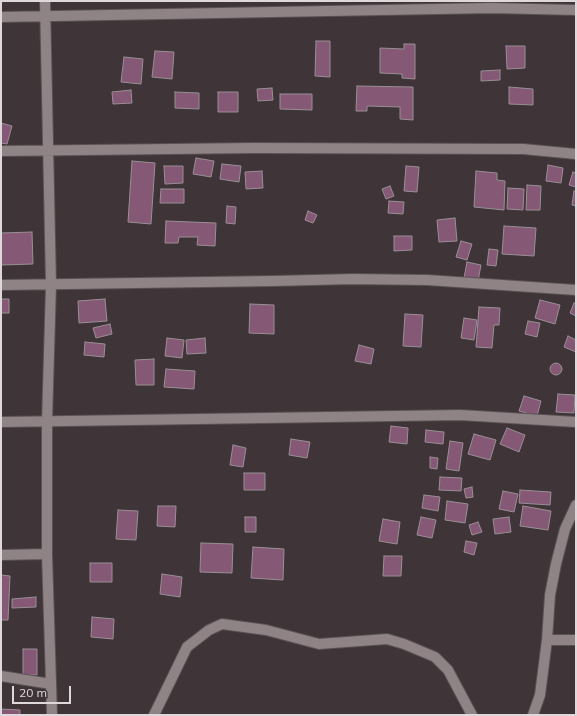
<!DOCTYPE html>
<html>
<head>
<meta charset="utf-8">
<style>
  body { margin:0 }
  #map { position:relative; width:577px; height:716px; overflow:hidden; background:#3f3437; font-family:Mulish,sans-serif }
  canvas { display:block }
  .frame { position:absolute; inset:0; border:2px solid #dfd8da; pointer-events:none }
  .scale { position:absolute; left:12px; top:686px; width:59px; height:18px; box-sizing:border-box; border:2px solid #dfd8da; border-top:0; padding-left:5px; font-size:12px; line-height:14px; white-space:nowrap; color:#dfd8da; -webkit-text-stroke:3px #3f3437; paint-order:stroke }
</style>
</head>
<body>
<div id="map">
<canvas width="577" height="716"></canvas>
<div class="frame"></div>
<div class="scale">20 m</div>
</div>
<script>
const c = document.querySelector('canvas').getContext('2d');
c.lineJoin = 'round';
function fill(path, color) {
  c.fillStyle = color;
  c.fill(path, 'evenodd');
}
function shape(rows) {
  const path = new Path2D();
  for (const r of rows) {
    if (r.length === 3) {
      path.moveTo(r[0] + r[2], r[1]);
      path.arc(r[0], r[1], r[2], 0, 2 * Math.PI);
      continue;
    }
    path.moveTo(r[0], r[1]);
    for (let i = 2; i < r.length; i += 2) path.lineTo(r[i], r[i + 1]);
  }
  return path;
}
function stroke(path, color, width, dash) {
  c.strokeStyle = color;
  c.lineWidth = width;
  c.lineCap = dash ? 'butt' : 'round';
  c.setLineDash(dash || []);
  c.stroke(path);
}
const building = shape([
  [316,41,330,41,330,77,315,76,316,41],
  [404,44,415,44,415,79,402,78,402,74,380,73,380,48,404,49,404,44],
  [506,46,525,46,525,68,507,69,506,46],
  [155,51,174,52,172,79,152,77,155,51],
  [124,57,143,59,141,84,121,82,124,57],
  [500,70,500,80,481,81,481,71,500,70],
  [357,86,413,87,413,120,400,119,400,107,367,106,367,111,356,111,357,86],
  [509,87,533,89,533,105,509,104,509,87],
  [272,88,273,100,258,101,257,89,272,88],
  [131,90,132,103,113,104,112,92,131,90],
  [175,92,199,93,199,109,175,108,175,92],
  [218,92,238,92,238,112,218,112,218,92],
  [280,94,312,94,312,110,280,109,280,94],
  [1,123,12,126,7,144,1,143,1,123],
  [196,158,214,161,211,177,193,174,196,158],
  [132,161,155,163,151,224,128,222,132,161],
  [222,164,241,166,239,182,220,179,222,164],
  [548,165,563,168,561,183,546,181,548,165],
  [164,166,183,166,183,183,165,184,164,166],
  [406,166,419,167,417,192,404,191,406,166],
  [262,171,263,188,246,189,245,172,262,171],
  [476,171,497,173,497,180,505,181,504,210,474,207,476,171],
  [573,172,576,173,576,187,569,185,573,172],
  [527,185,541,186,540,210,526,210,527,185],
  [390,186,394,196,386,199,382,189,390,186],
  [508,188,524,189,523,210,507,209,508,188],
  [161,189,184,189,184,203,160,203,161,189],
  [574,191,576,191,576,206,572,205,574,191],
  [389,201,404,202,403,214,388,213,389,201],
  [227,206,236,207,235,224,226,223,227,206],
  [308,211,317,215,313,223,305,220,308,211],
  [455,218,457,241,439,242,437,220,455,218],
  [166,221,216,223,215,246,197,245,198,237,179,237,178,243,165,243,166,221],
  [504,226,536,228,534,256,502,254,504,226],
  [32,232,33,264,1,265,1,233,32,232],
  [394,236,412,236,412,250,394,251,394,236],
  [461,241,472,244,467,260,456,257,461,241],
  [489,249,498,250,496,266,487,265,489,249],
  [467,262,481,265,478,281,464,278,467,262],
  [1,299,9,299,9,313,1,313,1,299],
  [105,299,107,321,79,323,78,301,105,299],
  [540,300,560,305,555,324,535,318,540,300],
  [574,303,576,304,576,316,570,313,574,303],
  [250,304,274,305,274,334,249,333,250,304],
  [479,307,500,308,499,325,494,325,492,348,476,347,479,307],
  [405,314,423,315,421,347,403,346,405,314],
  [464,318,477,320,474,340,461,338,464,318],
  [528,321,540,323,537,337,525,334,528,321],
  [110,324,112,334,96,338,93,328,110,324],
  [568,336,576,340,576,352,564,347,568,336],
  [167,338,184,340,182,358,165,356,167,338],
  [205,338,206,353,187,354,186,340,205,338],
  [85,342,105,344,104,357,84,355,85,342],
  [359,345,374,349,371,364,355,361,359,345],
  [154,359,154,385,136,385,135,360,154,359],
  [556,369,6],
  [166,369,195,371,194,389,164,387,166,369],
  [558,394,575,395,574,413,556,412,558,394],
  [524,396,541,401,537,416,519,411,524,396],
  [391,426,408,428,407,444,389,442,391,426],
  [507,428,525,435,519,452,500,444,507,428],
  [426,430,444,432,443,444,425,442,426,430],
  [474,434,496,440,490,460,468,454,474,434],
  [291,439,310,442,307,458,289,455,291,439],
  [450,441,463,443,459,471,446,469,450,441],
  [233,445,246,448,243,467,230,465,233,445],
  [430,457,438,458,437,469,430,468,430,457],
  [244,473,265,473,265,490,244,490,244,473],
  [440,477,462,478,461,491,439,490,440,477],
  [472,487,473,497,466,498,464,489,472,487],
  [520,490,551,492,550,505,519,503,520,490],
  [503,491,518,494,514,512,499,509,503,491],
  [424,495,440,497,438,511,422,508,424,495],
  [447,501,468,504,465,523,445,520,447,501],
  [158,506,176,506,175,527,157,526,158,506],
  [523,506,551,511,548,530,520,526,523,506],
  [118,510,138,511,136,540,116,539,118,510],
  [245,517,256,517,256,532,245,532,245,517],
  [421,517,436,520,432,538,417,535,421,517],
  [509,517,511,532,495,534,493,519,509,517],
  [383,519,400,522,397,544,379,541,383,519],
  [478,522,482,532,472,535,469,525,478,522],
  [466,541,477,543,474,555,464,552,466,541],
  [201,543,233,544,232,573,200,572,201,543],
  [253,547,284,549,283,580,251,578,253,547],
  [384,556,402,556,401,576,383,576,384,556],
  [90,563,112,563,112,582,90,582,90,563],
  [162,574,182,577,180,597,160,594,162,574],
  [1,575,10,576,8,620,1,620,1,575],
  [36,597,36,607,12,608,12,599,36,597],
  [92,617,114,619,113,639,91,637,92,617],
  [23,649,37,649,37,675,23,675,23,649],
  [1,709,20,710,20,715,1,715,1,709]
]);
const minor = shape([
  [45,1,51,285,47,422,47,554,52,715],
  [1,17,492,8,576,10],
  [1,151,254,148,523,149,576,154],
  [1,285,273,281,352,279,427,280,576,290],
  [1,422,460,415,576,422],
  [1,555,47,554],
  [547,640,576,640],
  [1,676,51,684],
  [154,715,187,647,209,630,222,624,266,630,319,644,387,639,404,644,435,657,448,670,472,715],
  [533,715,540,695,547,640,550,595,556,564,565,529,576,505]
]);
fill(building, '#855975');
stroke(building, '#998f95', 1);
stroke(minor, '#595153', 12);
stroke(minor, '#8f8386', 10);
</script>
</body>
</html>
